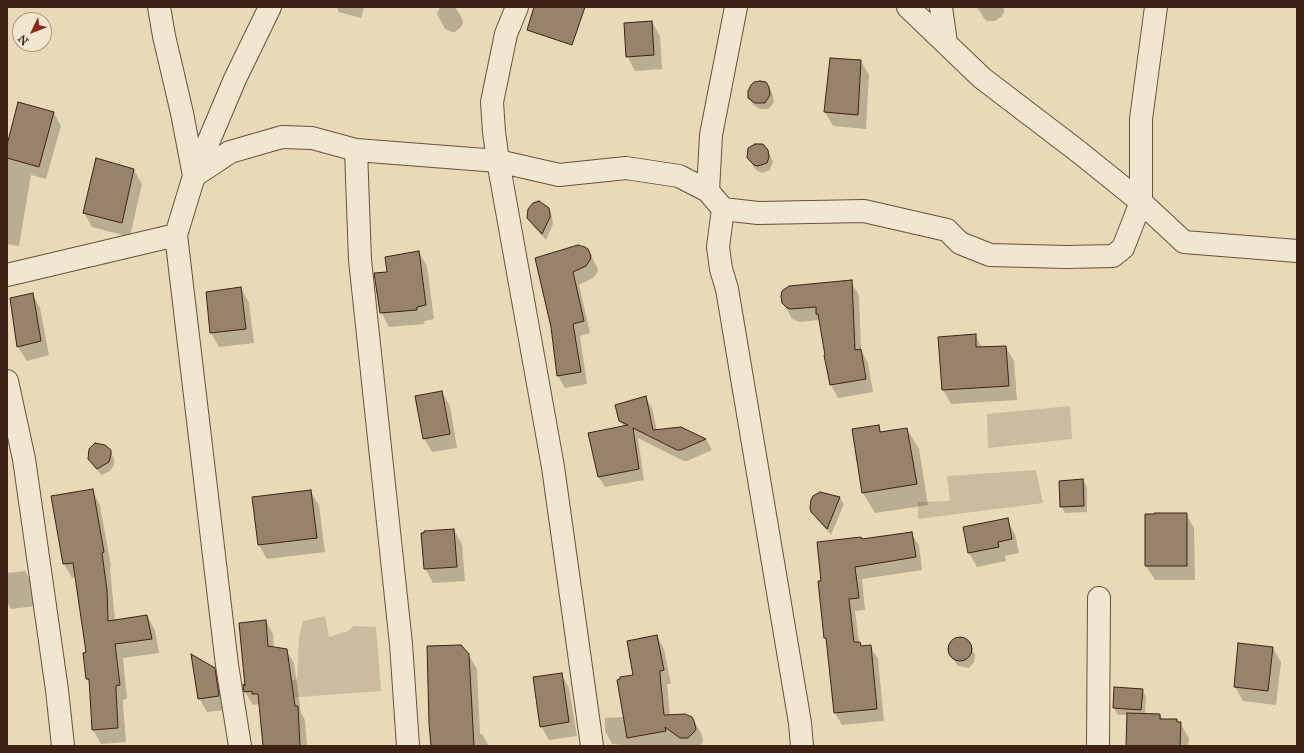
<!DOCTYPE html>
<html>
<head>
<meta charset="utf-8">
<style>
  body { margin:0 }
  #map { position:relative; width:1304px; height:753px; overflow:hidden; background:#e9dab7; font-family:"IM FELL Great Primer",serif }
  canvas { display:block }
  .frame { position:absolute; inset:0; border:8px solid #3f2216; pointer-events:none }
  .north { position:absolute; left:12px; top:12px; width:40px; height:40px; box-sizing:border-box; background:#f1e7d0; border:1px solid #aa9886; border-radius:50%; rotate:227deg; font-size:11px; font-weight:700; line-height:16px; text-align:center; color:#3f2216 }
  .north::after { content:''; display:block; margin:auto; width:14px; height:18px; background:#8f2418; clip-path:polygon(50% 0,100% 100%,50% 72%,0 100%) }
</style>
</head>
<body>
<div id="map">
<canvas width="1304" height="753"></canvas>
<div class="frame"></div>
<div class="north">N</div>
</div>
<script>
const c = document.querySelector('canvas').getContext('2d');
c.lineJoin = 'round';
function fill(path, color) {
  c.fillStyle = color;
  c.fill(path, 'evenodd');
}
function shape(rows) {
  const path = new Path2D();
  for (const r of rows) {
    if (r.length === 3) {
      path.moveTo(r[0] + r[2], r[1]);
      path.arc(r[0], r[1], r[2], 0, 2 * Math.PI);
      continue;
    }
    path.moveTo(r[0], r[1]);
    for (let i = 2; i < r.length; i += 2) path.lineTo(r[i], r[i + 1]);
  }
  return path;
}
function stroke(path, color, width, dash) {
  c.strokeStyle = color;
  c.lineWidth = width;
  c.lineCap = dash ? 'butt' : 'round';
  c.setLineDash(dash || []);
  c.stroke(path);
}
const green = shape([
  [1070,406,1072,439,988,448,987,414],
  [1036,470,1043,503,918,519,918,502,950,501,947,476],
  [325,616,329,637,348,631,354,626,376,627,381,691,286,698,286,682,297,679,299,638,303,621]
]);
const shadow = shape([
  [337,7,364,7,361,18,339,12],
  [440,7,455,7,462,18,463,23,461,27,455,32,452,32,445,29,437,14],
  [977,7,1004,7,1004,13,1002,16,995,21,987,21,984,18],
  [652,22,660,36,662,69,635,71,627,56],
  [861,61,869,75,866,129,833,126,825,112],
  [769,88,773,95,774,102,769,109,760,109,753,105,749,98],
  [54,113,61,126,46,179,31,175,19,246,7,244,7,149],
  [765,147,773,161,770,170,762,173,756,170,748,158],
  [134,170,142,184,130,237,92,227,84,213],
  [548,209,552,216,553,224,546,240,532,225,528,218],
  [588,250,598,269,597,273,593,278,579,285,590,333,580,336,587,384,565,388,558,376,552,327,537,259],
  [419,252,427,266,434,319,424,321,425,324,389,327,381,312,388,273],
  [851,282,859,295,861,350,868,363,873,392,838,398,831,385,820,320,799,322,792,319,782,300],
  [241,288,249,303,254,343,219,347,211,333],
  [32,294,40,308,49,355,27,361,18,347,11,299],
  [975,335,982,348,1006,347,1014,361,1017,400,951,404,943,390],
  [442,392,450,406,457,448,432,452,424,438],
  [645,397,652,408,657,431,681,428,706,439,712,450,687,461,684,461,638,438,644,480,605,487,598,476,624,427,620,420],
  [878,426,882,433,907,429,919,449,928,505,875,513,863,493,853,430],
  [110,451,114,458,114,465,110,471,102,475,93,466,89,459],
  [1083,480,1087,487,1087,512,1065,513,1061,506],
  [92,490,100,505,111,566,110,567,115,621,147,616,155,630,159,653,123,658,127,699,123,700,123,705,126,742,101,744,93,730,90,683,87,679,87,653,76,577,72,578,64,564,52,497],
  [310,491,319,505,325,552,267,559,259,545],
  [824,493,840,498,844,504,831,535,817,519,812,512,817,494],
  [1186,514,1194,528,1195,580,1155,580,1146,566,1146,515],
  [1007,520,1015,534,1019,553,1005,556,1006,561,977,567,969,553],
  [454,530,462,544,465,581,433,583,425,568],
  [911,533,919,545,922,570,862,579,865,610,855,611,859,643,862,647,870,646,878,659,884,721,842,725,835,713,828,643,825,638,823,582,862,540],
  [25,571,33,585,36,606,11,609,7,602,7,573],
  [266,621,273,634,274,648,286,650,294,663,301,713,305,720,307,746,264,746,260,706,259,704,253,705,245,692],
  [657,636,664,649,671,684,667,684,670,716,694,721,702,735,703,742,700,746,630,746,612,744,605,731,605,718,625,717,634,676],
  [957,638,964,639,967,641,975,655,974,662,969,668,958,666,949,653,948,649,951,643],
  [1273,648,1281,662,1276,705,1243,701,1235,687],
  [468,654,477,669,480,734,482,734,489,746,432,746],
  [214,669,222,683,227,710,207,712,199,698],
  [561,674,569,688,577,736,549,740,541,726],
  [1142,690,1146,697,1145,715,1160,715,1163,720,1176,720,1178,723,1180,723,1189,738,1188,746,1127,746,1128,715,1118,715,1114,708]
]);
const building = shape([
  [534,7,585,7,572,45,527,30,534,7],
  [652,21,654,55,626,57,624,23,652,21],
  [830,58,861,60,858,115,824,112,830,58],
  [760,81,766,82,769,87,770,95,765,103,755,103,748,98,748,91,751,85,754,82,760,81],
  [18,102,54,112,39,167,7,158,7,145,18,102],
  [755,144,763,144,768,150,769,157,767,163,758,166,754,165,747,158,748,148,755,144],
  [96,158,134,169,122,223,83,213,96,158],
  [539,201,549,208,550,213,550,217,542,234,527,218,528,209,533,203,539,201],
  [578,245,585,247,588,249,591,256,590,260,586,266,573,272,584,321,573,324,581,372,557,376,551,327,535,258,578,245],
  [419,251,426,305,417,307,417,310,380,313,374,273,387,272,385,257,419,251],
  [852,280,855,350,861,349,866,379,830,385,824,355,825,355,818,314,816,314,816,307,791,309,787,308,782,303,781,296,782,291,789,286,852,280],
  [241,287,246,329,210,333,206,292,241,287],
  [33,293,41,341,17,347,10,298,33,293],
  [976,334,976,347,1006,346,1009,386,942,390,938,337,976,334],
  [442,391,450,434,423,439,415,396,442,391],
  [646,396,653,430,681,427,706,439,681,450,677,450,633,428,639,469,598,477,588,433,628,425,619,421,615,405,646,396],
  [879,425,880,432,907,428,917,484,862,493,852,429,879,425],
  [95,443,105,445,111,450,111,454,109,462,97,469,88,459,89,449,95,443],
  [1083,479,1084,506,1060,507,1059,481,1083,479],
  [93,489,104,552,102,553,107,590,108,621,147,615,152,639,115,644,120,685,116,686,116,690,118,728,92,730,89,679,86,679,83,653,86,652,73,563,63,564,51,496,93,489],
  [311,490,317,538,258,545,252,497,311,490],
  [820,492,840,497,827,529,811,512,810,508,811,500,813,496,820,492],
  [1155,513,1187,513,1187,566,1145,566,1145,514,1155,514,1155,513],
  [1008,518,1012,539,998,542,999,547,968,553,963,527,1008,518],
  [454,529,457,567,424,569,421,533,424,533,424,531,454,529],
  [912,532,916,557,855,567,859,598,849,599,854,642,860,642,861,646,871,645,877,709,834,713,826,638,824,638,818,581,821,581,817,542,861,537,862,539,912,532],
  [266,620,268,646,287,649,295,706,298,706,300,746,263,746,258,694,252,694,252,691,244,692,243,684,245,686,239,623,266,620],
  [657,635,664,670,660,671,660,675,664,715,685,714,692,717,694,721,696,729,694,732,688,738,680,738,665,727,666,731,627,738,617,680,620,679,620,677,633,675,627,641,657,635],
  [960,649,12],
  [1238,643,1273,647,1268,691,1234,687,1238,643],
  [461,645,469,654,474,746,431,746,429,723,427,646,461,645],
  [191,654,215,668,219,696,198,699,191,654],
  [562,673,569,722,540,727,533,677,562,673],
  [1114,687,1143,689,1141,710,1113,708,1114,687],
  [1127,713,1160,714,1160,719,1177,719,1177,722,1181,722,1180,746,1126,746,1127,713]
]);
const minor = shape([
  [159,7,164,36,182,113,194,176],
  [517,7,506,34,492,102,494,132,498,161,553,467,592,746],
  [941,7,946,43],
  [1156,7,1141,119,1141,202,1184,242,1297,251],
  [356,150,360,260,401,644,408,746],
  [194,176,235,79,270,7],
  [708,191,711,135,736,7],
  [723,209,718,247,721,269,727,289,800,723,802,746],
  [176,235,227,665,240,746],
  [7,275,176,235,194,176,230,152,282,137,312,138,356,150,498,161,559,175,626,168,679,176,708,191,723,209,758,213,864,211,947,230,960,243,990,255,1066,257,1113,256,1123,248,1141,202,1079,152,982,78,908,7],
  [7,381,24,459,57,690,63,746],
  [1098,746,1099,598]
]);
fill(green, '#ccbb9c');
fill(shadow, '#0003');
fill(building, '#97826a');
stroke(building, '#3f2216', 1);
stroke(minor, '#6a503e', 24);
stroke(minor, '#f1e7d0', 22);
</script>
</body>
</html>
